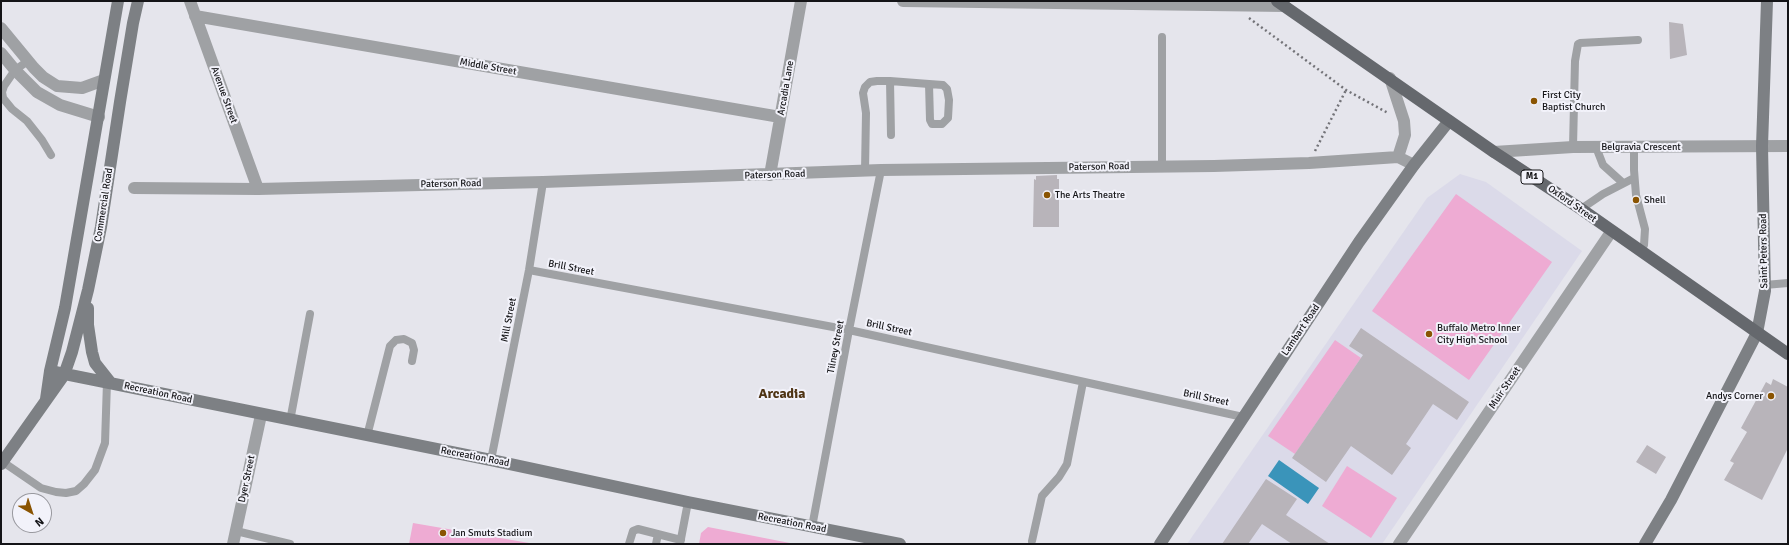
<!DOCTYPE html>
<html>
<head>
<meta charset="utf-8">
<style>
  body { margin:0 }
  #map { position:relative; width:1789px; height:545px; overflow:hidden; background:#e5e5ec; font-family:Signika,sans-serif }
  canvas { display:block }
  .frame { position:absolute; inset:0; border:2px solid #141417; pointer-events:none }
  .north { position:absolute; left:12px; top:493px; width:40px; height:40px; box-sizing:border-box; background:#f2f2fa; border:1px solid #99999f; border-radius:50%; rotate:141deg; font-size:11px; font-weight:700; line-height:16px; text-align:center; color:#141417 }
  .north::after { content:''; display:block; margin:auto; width:14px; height:18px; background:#8a5402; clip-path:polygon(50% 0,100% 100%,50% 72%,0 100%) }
</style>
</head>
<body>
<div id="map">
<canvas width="1789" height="545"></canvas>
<div class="frame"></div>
<div class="north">N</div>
</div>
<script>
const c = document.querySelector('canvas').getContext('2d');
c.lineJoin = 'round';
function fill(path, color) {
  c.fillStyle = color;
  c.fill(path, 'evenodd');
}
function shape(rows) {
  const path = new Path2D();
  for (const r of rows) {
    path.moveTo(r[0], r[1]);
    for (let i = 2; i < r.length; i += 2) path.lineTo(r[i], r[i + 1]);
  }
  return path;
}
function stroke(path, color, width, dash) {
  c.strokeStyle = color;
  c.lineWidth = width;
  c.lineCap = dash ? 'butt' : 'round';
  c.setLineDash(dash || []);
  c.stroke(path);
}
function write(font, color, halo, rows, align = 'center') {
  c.font = font + ' Signika,sans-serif';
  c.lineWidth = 4;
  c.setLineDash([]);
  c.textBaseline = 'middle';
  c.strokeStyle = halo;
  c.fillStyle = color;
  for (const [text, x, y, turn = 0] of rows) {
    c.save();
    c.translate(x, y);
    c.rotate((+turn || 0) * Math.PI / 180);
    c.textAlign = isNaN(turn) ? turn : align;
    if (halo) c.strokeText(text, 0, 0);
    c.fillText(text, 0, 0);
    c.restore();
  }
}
const built = shape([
  [1460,174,1486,182,1582,251,1382,544,1187,544,1427,198]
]);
const green = shape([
  [1456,194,1552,262,1469,380,1372,311],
  [1335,340,1361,358,1295,454,1268,436],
  [1347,466,1397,498,1371,538,1322,506],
  [413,523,535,544,409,544],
  [708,527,795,544,699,544,701,533]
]);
const water = shape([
  [1279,460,1319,488,1308,504,1268,476]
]);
const building = shape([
  [1669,22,1683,24,1687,55,1670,59],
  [1057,175,1057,179,1059,179,1059,227,1033,227,1034,179,1036,180,1036,176],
  [1361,328,1469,402,1457,420,1433,404,1406,444,1411,448,1392,475,1351,446,1326,482,1292,458,1363,355,1349,346],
  [1773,379,1788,387,1788,448,1762,500,1724,480,1734,463,1730,461,1747,432,1741,428,1766,382,1771,385],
  [1647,445,1666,457,1656,474,1636,462],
  [1266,479,1297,499,1286,515,1330,544,1292,544,1262,524,1248,544,1222,544]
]);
const path = shape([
  [1249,18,1346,90,1388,113],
  [1315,151,1346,90]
]);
const lane = shape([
  [28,61,15,70,4,86,2,92,3,98,12,109,27,121,42,140,51,155],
  [890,81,891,135],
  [1573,147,1575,61,1578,44,1580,43,1638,40],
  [1596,147,1603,165,1623,183],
  [1634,147,1634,170,1636,195,1645,229,1644,245,1641,252],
  [1162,166,1162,37],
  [865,171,866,113,863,93,865,87,870,82,877,81,890,81,929,84,943,85,947,89,949,100,948,118,942,124,932,124,930,120,929,84],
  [1581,209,1603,194,1634,178],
  [529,270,849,330,1243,417],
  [1765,285,1788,283],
  [290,421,310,314],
  [367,436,390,346,396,340,404,339,412,343,414,350,412,361],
  [491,460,529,270,543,182],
  [3,462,41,488,56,492,66,493,76,491,84,484,95,470,105,443,107,382],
  [812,527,849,330,881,170],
  [236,531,290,544],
  [1032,541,1042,496,1059,477,1067,464,1083,382],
  [629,544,633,531,638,529,681,540],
  [656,544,658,534],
  [680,544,688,502]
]);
const street = shape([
  [190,1,258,189],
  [903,1,1285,6],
  [195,16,780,117],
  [1,28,34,68,43,77,57,86,82,88,104,80],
  [1,53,15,70,37,92,60,105,99,117],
  [1390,78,1404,121,1405,135,1398,157],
  [1494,152,1573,147,1788,146],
  [770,175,801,1],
  [134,188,258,189,543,182,881,170,1214,166,1309,163,1398,157,1414,165],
  [233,544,261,415],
  [1399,544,1611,232]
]);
const secondary = shape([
  [88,308,88,325,92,352,95,363,110,382],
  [50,371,491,460,688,502,900,544],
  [46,399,50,371,65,308,118,1],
  [1,464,64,375,72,352,88,290,101,227,120,102,133,23,138,1],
  [1160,544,1359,242,1414,165,1449,121],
  [1645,544,1671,500,1757,333,1765,291,1762,146,1767,1]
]);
const primary = shape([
  [1277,1,1494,152,1581,209,1788,354]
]);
const markers = [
  [1534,101,4,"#8a5402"],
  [1047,195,4,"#8a5402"],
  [1636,200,4,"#8a5402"],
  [1429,334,4,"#8a5402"],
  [1771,396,4,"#8a5402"],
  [443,533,4,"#8a5402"]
];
const shields = [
  [1532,177,22]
];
const shieldNames = [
  ["M1",1532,177]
];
const streetNames = [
  ["Middle Street",488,67,10],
  ["Arcadia Lane",786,88,-80],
  ["Avenue Street",224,95,70],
  ["Belgravia Crescent",1641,147],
  ["Paterson Road",1099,167,-1],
  ["Paterson Road",775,175,-2],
  ["Paterson Road",451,184,-1],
  ["Oxford Street",1572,204,35],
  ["Commercial Road",104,205,-81],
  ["Saint Peters Road",1764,251,-91],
  ["Brill Street",571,268,11],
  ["Mill Street",509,320,-79],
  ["Brill Street",889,328,12],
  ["Lambart Road",1301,330,-56],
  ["Tilney Street",836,347,-79],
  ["Muir Street",1505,388,-56],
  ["Recreation Road",158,393,12],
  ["Brill Street",1206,398,12],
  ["Recreation Road",475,457,11],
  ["Dyer Street",247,479,-78],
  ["Recreation Road",792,523,11]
];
const poiNames = [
  ["First City",1542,95],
  ["Baptist Church",1542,107],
  ["The Arts Theatre",1055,195],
  ["Shell",1644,200],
  ["Buffalo Metro Inner",1437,328],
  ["City High School",1437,340],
  ["Andys Corner",1763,396,"right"],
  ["Jan Smuts Stadium",451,533]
];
const districtNames = [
  ["Arcadia",782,394]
];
fill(built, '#dbdae9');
fill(green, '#eeabd3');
fill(water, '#3a94ba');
fill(building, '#b8b4ba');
stroke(path, '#737378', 2.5, [2, 3]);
stroke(lane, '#9fa1a4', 8);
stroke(street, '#9fa1a4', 12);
stroke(secondary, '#7d8084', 12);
stroke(primary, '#65686d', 12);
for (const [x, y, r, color] of markers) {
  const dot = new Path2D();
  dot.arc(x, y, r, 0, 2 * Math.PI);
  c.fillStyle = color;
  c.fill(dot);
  stroke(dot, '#f2f2fa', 1.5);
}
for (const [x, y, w] of shields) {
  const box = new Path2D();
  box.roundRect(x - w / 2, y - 7, w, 14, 3);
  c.fillStyle = '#f2f2fa';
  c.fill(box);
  stroke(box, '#141417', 1);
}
write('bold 9px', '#141417', null, shieldNames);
write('10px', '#141417', '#f2f2fa', streetNames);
write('10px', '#141417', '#f2f2fa', poiNames, 'left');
write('bold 14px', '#4e3313', '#f2f2fa', districtNames);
</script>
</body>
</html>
